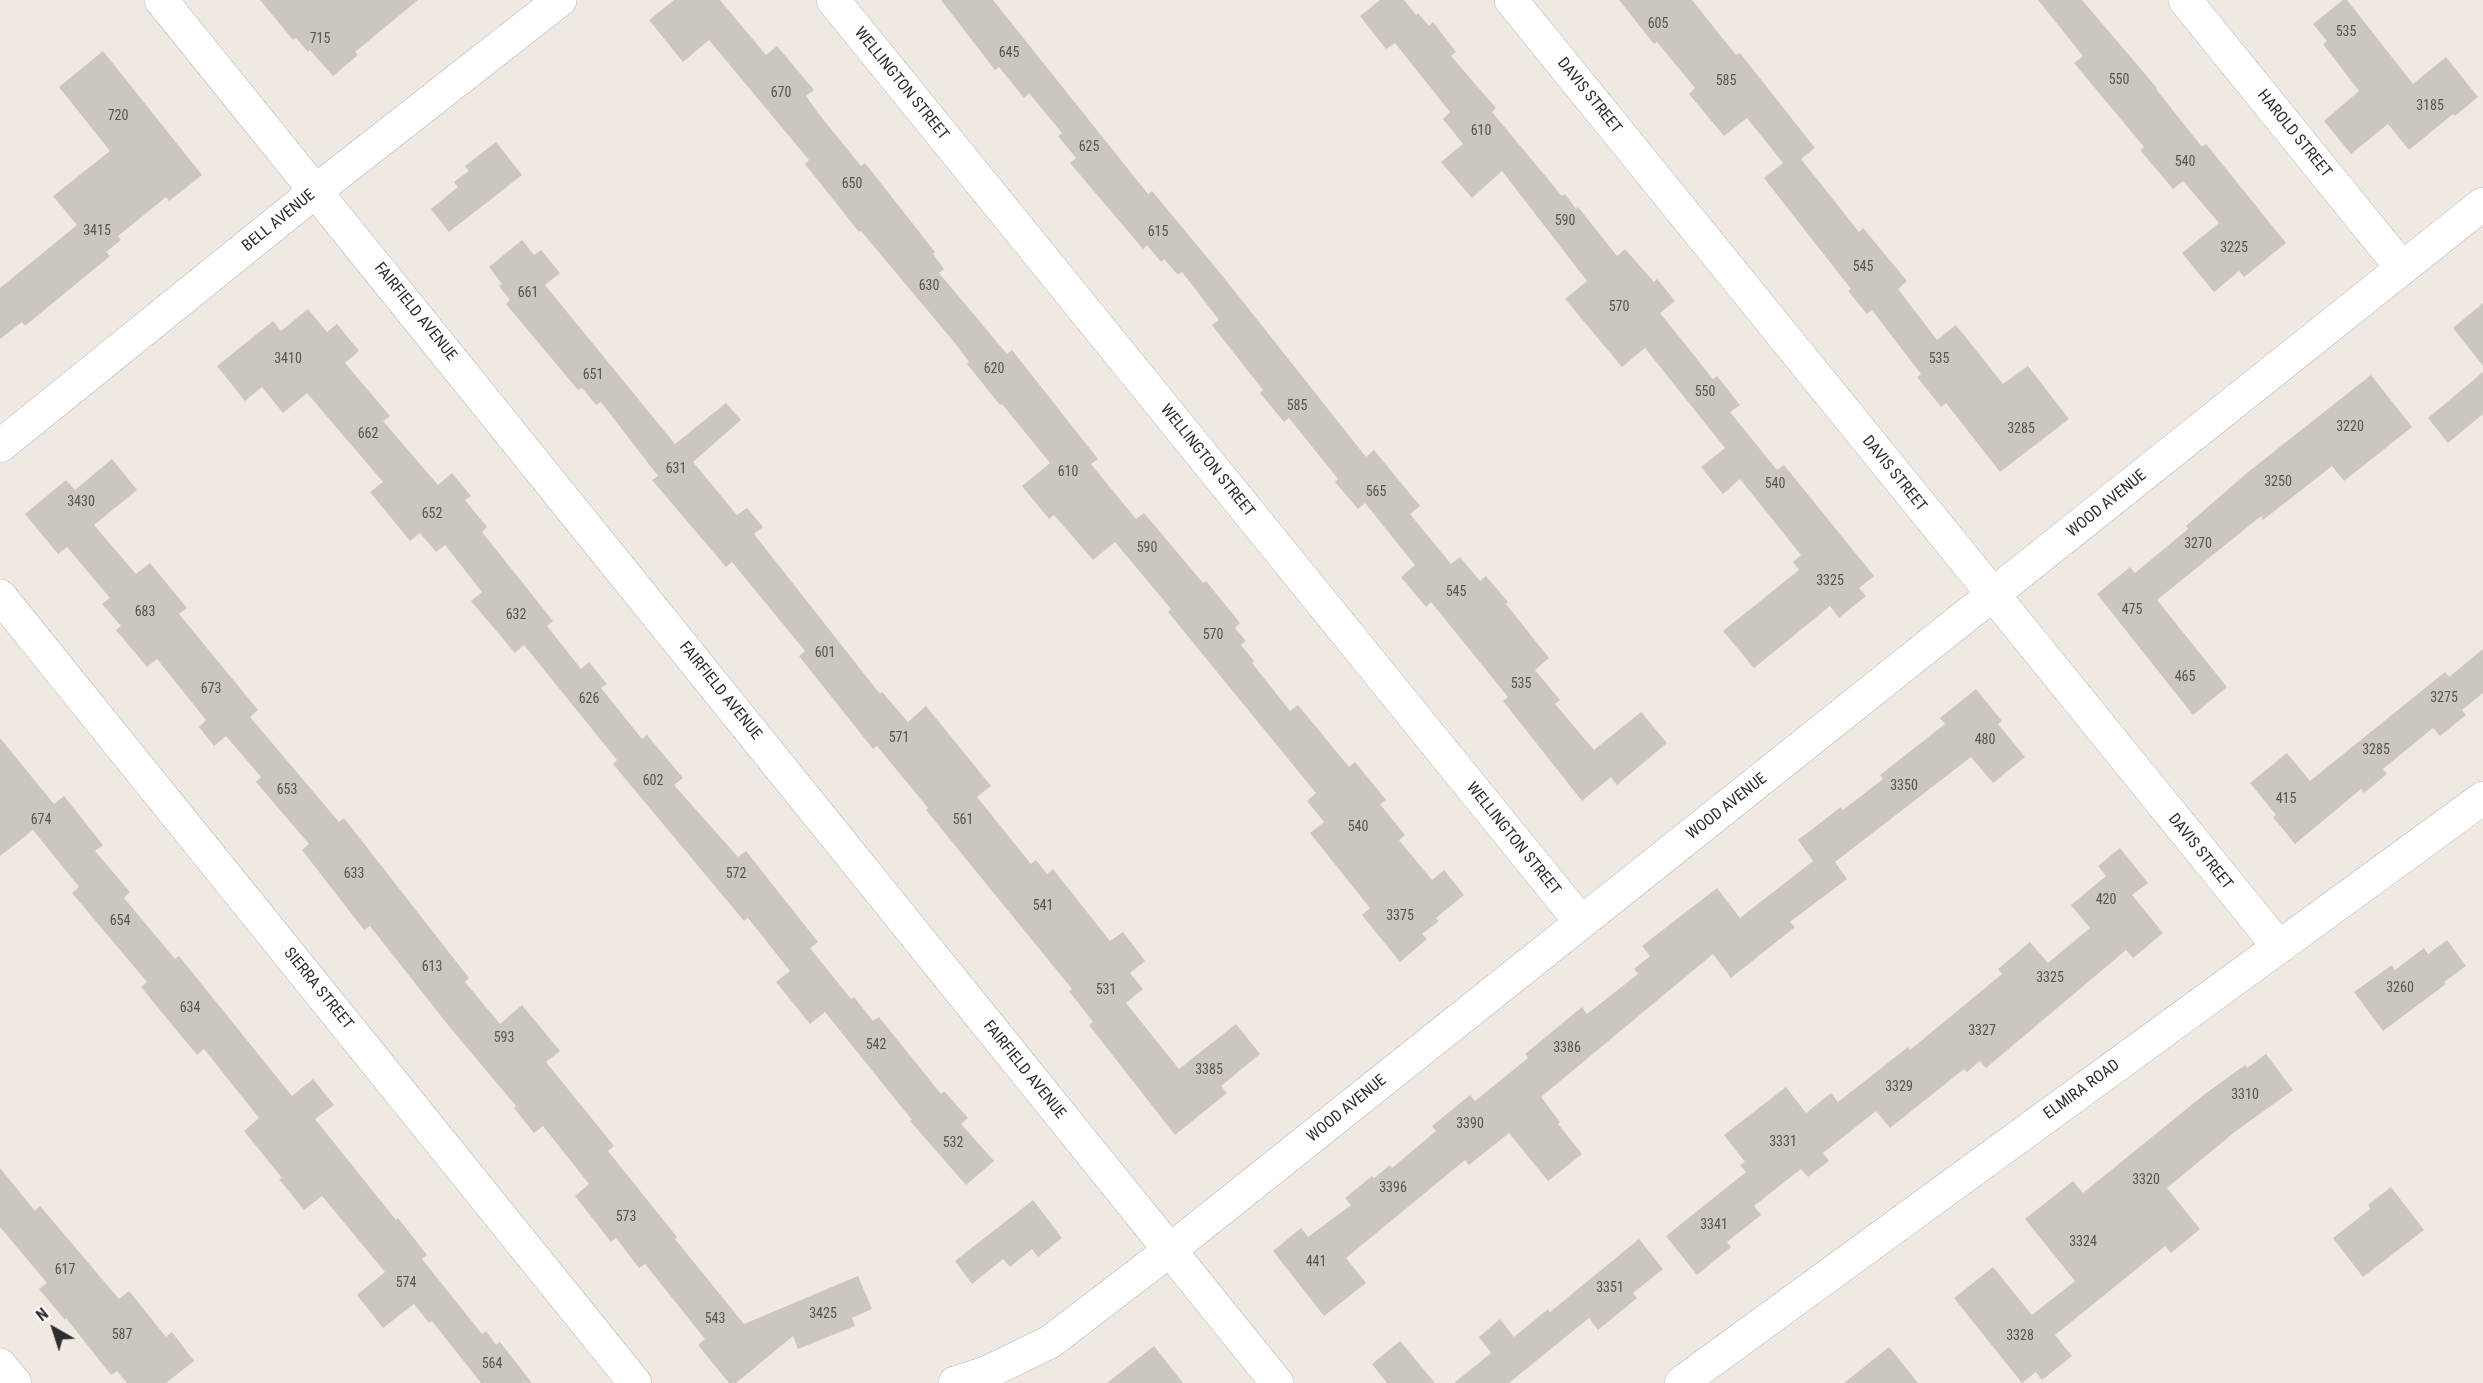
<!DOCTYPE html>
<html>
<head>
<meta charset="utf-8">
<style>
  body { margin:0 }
  #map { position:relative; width:2483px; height:1383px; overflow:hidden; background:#efe9e1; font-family:"Roboto Condensed",sans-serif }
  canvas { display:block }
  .north { position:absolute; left:24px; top:1299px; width:60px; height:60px; -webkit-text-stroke:4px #fff; paint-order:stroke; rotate:321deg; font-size:16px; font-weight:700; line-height:24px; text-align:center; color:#2e2e2e }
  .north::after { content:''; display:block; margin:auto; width:21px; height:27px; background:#2e2e2e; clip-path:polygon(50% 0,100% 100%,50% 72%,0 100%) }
</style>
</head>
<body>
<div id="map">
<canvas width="2483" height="1383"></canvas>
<div class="north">N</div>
</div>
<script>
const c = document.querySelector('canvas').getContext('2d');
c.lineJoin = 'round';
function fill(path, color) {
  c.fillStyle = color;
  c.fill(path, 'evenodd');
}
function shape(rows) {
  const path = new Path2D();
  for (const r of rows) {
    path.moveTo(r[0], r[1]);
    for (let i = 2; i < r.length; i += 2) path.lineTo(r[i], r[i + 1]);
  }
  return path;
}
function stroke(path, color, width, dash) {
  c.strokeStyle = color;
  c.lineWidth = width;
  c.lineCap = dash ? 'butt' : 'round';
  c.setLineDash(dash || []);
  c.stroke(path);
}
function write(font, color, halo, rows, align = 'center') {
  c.font = font + ' "Roboto Condensed",sans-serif';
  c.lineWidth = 6;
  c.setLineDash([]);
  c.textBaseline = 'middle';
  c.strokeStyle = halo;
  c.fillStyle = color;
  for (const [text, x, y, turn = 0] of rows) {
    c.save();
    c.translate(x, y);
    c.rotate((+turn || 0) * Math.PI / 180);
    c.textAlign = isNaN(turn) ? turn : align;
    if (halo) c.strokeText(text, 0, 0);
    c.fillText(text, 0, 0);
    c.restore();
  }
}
const building = shape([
  [260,0,418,0,355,52,358,55,333,76,310,50,308,52,296,38,293,40],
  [674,0,720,0,766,55,777,46,814,90,806,96,818,113,861,166,865,163,935,252,933,254,944,269,939,273,1007,354,1012,350,1098,459,1091,464,1136,519,1144,513,1203,583,1206,581,1240,623,1235,628,1246,641,1241,645,1254,661,1252,663,1290,711,1298,705,1349,767,1355,762,1386,800,1380,804,1405,835,1399,840,1432,880,1444,870,1464,895,1436,918,1439,921,1422,934,1427,939,1400,962,1362,915,1370,908,1310,833,1324,822,1307,801,1316,793,1168,612,1171,609,1115,542,1093,560,1054,515,1049,519,1022,486,1050,463,1002,404,1000,405,967,364,969,362,954,342,861,231,859,232,805,164,809,160,709,40,683,62,649,20],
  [941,0,993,0,1148,194,1152,191,1225,279,1366,457,1374,450,1420,506,1410,514,1451,564,1460,557,1480,581,1486,576,1508,602,1506,604,1549,658,1535,670,1560,700,1555,704,1594,750,1641,712,1667,743,1617,785,1611,777,1582,801,1503,701,1508,697,1431,602,1426,607,1401,577,1415,565,1365,503,1358,509,1335,482,1338,479,1289,418,1284,422,1260,393,1263,390,1212,325,1219,320,1182,272,1178,275,1164,259,1161,262,1147,245,1143,249,1070,163,1076,158,1058,136,1062,133,1029,93,1024,98,999,67,995,70],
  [1380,0,1404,0,1416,15,1418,13,1429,26,1433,22,1456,52,1451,56,1496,108,1492,112,1562,196,1565,194,1576,209,1578,207,1617,256,1625,249,1654,282,1657,279,1675,301,1660,313,1713,379,1717,376,1740,405,1730,412,1777,470,1784,465,1874,576,1859,588,1866,596,1839,618,1830,606,1754,668,1723,631,1799,570,1793,562,1801,555,1740,479,1723,494,1701,467,1725,448,1645,348,1622,367,1565,299,1587,281,1502,171,1472,198,1441,162,1463,144,1443,119,1450,112,1395,43,1386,49,1360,16],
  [1619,0,1692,0,1736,55,1740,53,1815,148,1801,159,1859,232,1863,228,1907,281,1898,289,1937,340,1956,325,2003,384,2028,366,2069,419,2000,472,1946,403,1941,407,1917,377,1921,374,1872,310,1867,314,1848,291,1851,289,1764,178,1783,163,1747,118,1724,136,1689,94,1695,88,1657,42,1654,44],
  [2038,0,2082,0,2157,88,2156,89,2202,147,2206,144,2286,243,2244,277,2239,271,2214,292,2182,253,2219,223,2183,181,2173,189,2140,150,2144,147,2074,63,2083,56],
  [2343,0,2347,0,2413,84,2446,57,2478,97,2455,116,2453,114,2409,150,2388,124,2351,154,2324,121,2359,91,2323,44,2327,41,2313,24],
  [103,51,202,175,169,201,166,197,118,236,121,240,106,252,110,256,25,326,22,322,0,339,0,288,77,225,53,196,110,151,59,87],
  [496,142,522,175,449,232,431,209,458,187,454,182,469,171,465,166],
  [522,240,534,255,541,250,560,273,545,285,675,444,726,403,741,420,693,462,737,515,747,508,763,527,754,534,880,694,882,692,908,722,926,706,991,786,977,797,1031,864,1036,860,1047,874,1053,869,1110,941,1123,932,1145,961,1130,973,1143,989,1126,1003,1179,1069,1236,1024,1260,1054,1221,1086,1227,1093,1175,1135,1089,1025,1093,1022,1069,991,1072,989,926,810,928,808,877,746,873,749,799,656,805,651,732,562,726,567,652,480,658,476,601,402,596,405,582,388,578,390,506,304,510,300,499,286,502,284,489,267],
  [2483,303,2483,366,2453,328],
  [308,309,327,332,337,324,359,351,345,363,390,416,383,421,438,485,452,473,471,496,465,500,487,527,482,532,553,621,547,626,581,669,589,662,607,684,601,688,642,739,647,735,683,778,674,785,738,857,746,851,818,942,810,948,851,999,854,997,873,1021,879,1017,941,1094,944,1091,968,1118,961,1124,994,1161,966,1185,910,1121,912,1120,825,1012,810,1024,776,982,790,971,748,918,744,921,613,764,617,760,524,645,515,653,471,601,482,592,445,545,436,552,420,533,410,541,370,492,383,482,307,393,283,413,262,387,245,401,217,366,273,321,281,331],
  [2483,372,2483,414,2448,443,2428,418],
  [2371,375,2412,427,2344,481,2332,466,2263,520,2261,516,2157,600,2227,687,2193,715,2097,594,2130,567,2135,573,2188,529,2186,526,2248,472],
  [112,459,137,490,94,525,136,574,150,563,187,608,179,614,258,710,250,717,339,822,344,818,469,978,465,982,500,1024,522,1005,560,1051,546,1062,614,1146,608,1151,677,1237,675,1239,744,1324,858,1276,872,1309,852,1318,855,1326,798,1349,793,1336,736,1383,729,1383,698,1345,705,1339,645,1264,639,1268,616,1238,611,1242,575,1196,589,1184,543,1126,534,1133,514,1108,516,1106,448,1025,370,926,364,930,302,850,309,844,256,782,261,777,226,736,214,746,199,727,206,720,157,659,147,667,116,630,121,626,102,604,110,598,67,547,58,554,25,514,66,480,75,490],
  [2483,649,2483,693,2462,710,2466,715,2440,736,2433,728,2383,769,2387,774,2364,793,2361,789,2295,844,2273,817,2276,815,2250,783,2287,753,2310,781,2445,672,2449,677],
  [1976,689,2002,721,1998,724,2025,757,1993,783,1971,757,1835,862,1847,879,1790,922,1795,927,1731,978,1713,954,1541,1097,1560,1122,1558,1124,1582,1154,1548,1181,1509,1133,1469,1165,1465,1160,1346,1258,1366,1283,1324,1316,1273,1251,1301,1228,1308,1237,1351,1205,1345,1198,1372,1176,1374,1178,1390,1165,1392,1168,1436,1131,1432,1126,1470,1095,1475,1101,1528,1058,1525,1054,1582,1007,1587,1014,1638,974,1634,969,1650,956,1642,946,1717,888,1740,918,1813,861,1798,840,1841,807,1843,810,1883,779,1880,775,1945,724,1940,718],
  [0,738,54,804,64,796,103,845,95,851,130,892,124,898,175,959,179,956,292,1096,313,1079,334,1105,315,1119,396,1220,398,1218,427,1255,422,1259,482,1334,486,1331,496,1345,500,1342,532,1383,481,1383,432,1321,429,1323,414,1304,383,1328,357,1295,385,1272,322,1196,304,1210,279,1179,282,1178,244,1131,259,1118,204,1049,197,1055,141,987,147,982,72,893,79,887,33,830,0,856],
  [2120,848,2148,883,2132,895,2163,933,2133,958,2126,950,1986,1068,1980,1061,1967,1072,1964,1069,1890,1128,1876,1111,1823,1153,1829,1161,1808,1177,1801,1169,1754,1206,1761,1215,1727,1242,1731,1247,1697,1275,1666,1236,1746,1172,1740,1165,1745,1162,1724,1135,1786,1087,1806,1113,1831,1093,1838,1102,1908,1047,1910,1050,2002,974,1998,969,2030,942,2048,963,2090,928,2071,905,2106,876,2098,866],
  [2447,940,2466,966,2444,982,2446,984,2383,1031,2354,992,2392,965,2395,970,2424,948,2428,954],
  [2266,1054,2293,1090,2236,1131,2167,1188,2200,1229,2171,1253,2165,1246,2055,1335,2072,1356,2042,1380,2036,1372,2022,1383,1954,1298,1993,1267,2032,1315,2075,1281,2025,1219,2073,1181,2083,1193,2205,1094,2245,1065,2247,1068],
  [0,1168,35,1211,40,1206,119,1299,129,1291,166,1337,172,1332,194,1361,166,1383,127,1383,117,1371,111,1375,66,1318,65,1320,39,1289,47,1283,0,1227],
  [2391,1187,2424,1230,2363,1277,2333,1238,2370,1209,2368,1205],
  [1033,1200,1062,1238,1038,1257,1032,1249,1010,1267,1003,1259,972,1284,955,1261],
  [1639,1239,1663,1269,1633,1293,1637,1298,1598,1330,1589,1318,1509,1383,1454,1383,1491,1353,1479,1337,1500,1319,1514,1337,1548,1309,1550,1312],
  [1400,1341,1435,1383,1387,1383,1372,1364],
  [1154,1346,1183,1383,1107,1383],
  [1889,1347,1918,1383,1844,1383]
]);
const street = shape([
  [161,0,1277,1383],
  [833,0,1581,922],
  [1511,0,2279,947],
  [2185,0,2402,268],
  [0,446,317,190,560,0],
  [0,596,635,1383],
  [0,1365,15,1383],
  [955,1383,986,1373,1050,1342,1170,1250,2483,204]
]);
const secondary = shape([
  [1681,1383,2483,798]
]);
const numberNames = [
  ["605",1658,24],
  ["535",2346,32],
  ["715",320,39],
  ["645",1009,53],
  ["550",2119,80],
  ["585",1726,81],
  ["670",781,93],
  ["3185",2430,106],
  ["720",118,116],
  ["610",1481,131],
  ["625",1089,147],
  ["540",2185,162],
  ["650",852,184],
  ["590",1565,221],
  ["3415",97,231],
  ["615",1158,232],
  ["3225",2234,248],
  ["545",1863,267],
  ["630",929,286],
  ["661",528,293],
  ["570",1619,307],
  ["3410",288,359],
  ["535",1939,359],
  ["620",994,369],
  ["651",593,375],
  ["550",1705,392],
  ["585",1297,406],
  ["3220",2350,427],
  ["3285",2021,429],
  ["662",368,434],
  ["631",676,469],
  ["610",1068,472],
  ["3250",2278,482],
  ["540",1775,484],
  ["565",1376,492],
  ["3430",81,502],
  ["652",432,514],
  ["3270",2198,544],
  ["590",1147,548],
  ["3325",1830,581],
  ["545",1456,592],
  ["475",2132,610],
  ["683",145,612],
  ["632",516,615],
  ["570",1213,635],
  ["601",825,653],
  ["465",2185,677],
  ["535",1521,684],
  ["673",211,689],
  ["3275",2444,698],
  ["626",589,699],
  ["571",899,738],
  ["480",1985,740],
  ["3285",2376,750],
  ["602",653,781],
  ["3350",1904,786],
  ["653",287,790],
  ["415",2286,799],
  ["674",41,820],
  ["561",963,820],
  ["540",1358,827],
  ["633",354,874],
  ["572",736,874],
  ["420",2106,900],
  ["541",1043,906],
  ["3375",1400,916],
  ["654",120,921],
  ["613",432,967],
  ["3325",2050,978],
  ["3260",2400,988],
  ["531",1106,990],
  ["634",190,1008],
  ["3327",1982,1031],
  ["593",504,1038],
  ["542",876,1045],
  ["3386",1567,1048],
  ["3385",1209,1070],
  ["3329",1899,1087],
  ["3310",2245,1095],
  ["3390",1470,1124],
  ["3331",1783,1142],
  ["532",953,1143],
  ["3320",2146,1180],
  ["3396",1393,1188],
  ["573",626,1217],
  ["3341",1714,1225],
  ["3324",2083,1242],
  ["441",1316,1262],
  ["617",65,1270],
  ["574",406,1283],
  ["3351",1610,1288],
  ["3425",823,1314],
  ["543",715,1319],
  ["587",122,1335],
  ["3328",2020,1336],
  ["564",492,1364]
];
const streetNames = [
  ["WELLINGTON STREET",901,84,51],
  ["DAVIS STREET",1589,96,51],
  ["HAROLD STREET",2294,134,51],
  ["BELL AVENUE",279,221,-39],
  ["FAIRFIELD AVENUE",415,312,51],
  ["WELLINGTON STREET",1207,461,51],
  ["DAVIS STREET",1894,474,51],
  ["WOOD AVENUE",2107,504,-39],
  ["FAIRFIELD AVENUE",720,691,51],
  ["WOOD AVENUE",1727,807,-38],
  ["WELLINGTON STREET",1513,839,51],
  ["DAVIS STREET",2200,852,51],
  ["SIERRA STREET",318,989,51],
  ["FAIRFIELD AVENUE",1024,1070,51],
  ["ELMIRA ROAD",2082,1090,-36],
  ["WOOD AVENUE",1347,1109,-39]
];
fill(building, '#cbc7bf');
stroke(street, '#b4b7c1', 34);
stroke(secondary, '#b4b7c1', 34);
stroke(street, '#fff', 33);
stroke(secondary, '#fff', 33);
write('14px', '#555452', null, numberNames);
write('16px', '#2e2e2e', '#fff', streetNames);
</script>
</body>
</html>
